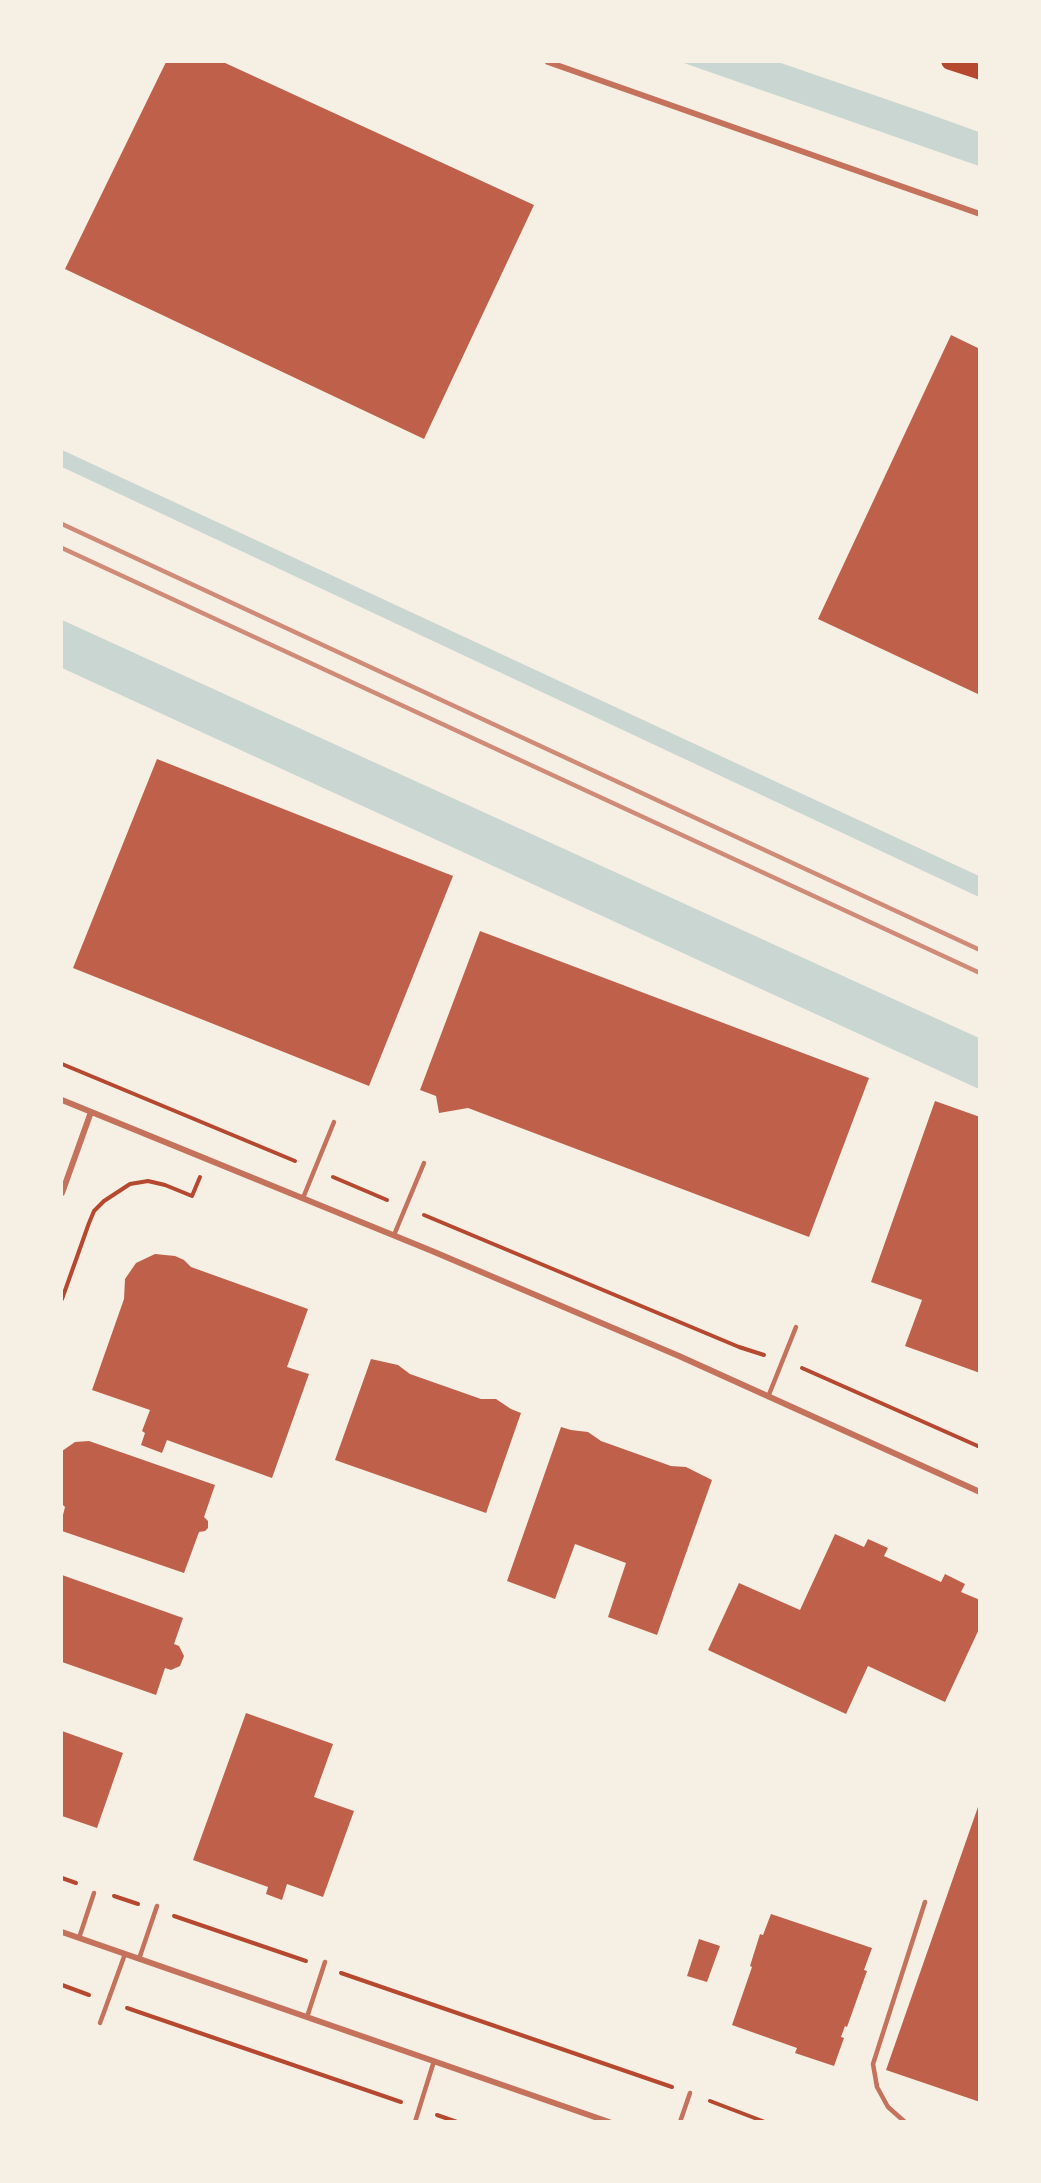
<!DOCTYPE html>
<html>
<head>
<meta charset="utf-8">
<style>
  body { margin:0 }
  #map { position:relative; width:1041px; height:2183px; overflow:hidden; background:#f6efe4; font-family:Helvetica,sans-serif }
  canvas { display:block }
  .frame { position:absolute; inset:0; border:63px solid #f6efe4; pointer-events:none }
</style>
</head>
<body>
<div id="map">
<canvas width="1041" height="2183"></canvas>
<div class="frame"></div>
</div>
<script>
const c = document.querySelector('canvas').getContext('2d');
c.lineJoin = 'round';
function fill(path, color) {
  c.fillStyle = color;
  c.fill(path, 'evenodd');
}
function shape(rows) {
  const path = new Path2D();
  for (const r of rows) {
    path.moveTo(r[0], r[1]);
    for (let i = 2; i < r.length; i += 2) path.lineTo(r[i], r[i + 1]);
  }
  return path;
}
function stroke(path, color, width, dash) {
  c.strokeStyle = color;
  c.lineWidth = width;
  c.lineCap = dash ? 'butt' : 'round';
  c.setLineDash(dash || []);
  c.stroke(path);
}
const water = shape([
  [681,62,778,62,926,113,979,132,979,166],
  [62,450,979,876,979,897,62,467],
  [62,620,979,1038,979,1089,62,668]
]);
const building = shape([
  [166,62,223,62,534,205,424,439,65,269],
  [951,335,980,349,980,695,818,619],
  [157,759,453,876,369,1086,73,968],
  [480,931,869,1078,809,1237,468,1108,439,1113,436,1096,420,1090],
  [935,1101,980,1117,980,1373,905,1346,922,1300,871,1282],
  [155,1254,175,1256,184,1260,191,1267,308,1309,287,1367,309,1374,272,1478,167,1440,162,1453,141,1445,145,1433,142,1431,150,1410,92,1390,124,1299,125,1279,136,1263],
  [371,1359,398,1365,410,1374,481,1399,496,1399,511,1409,521,1413,486,1513,335,1460],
  [561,1427,571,1430,588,1432,601,1441,671,1466,686,1467,712,1480,657,1635,608,1617,626,1563,575,1544,555,1599,507,1581],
  [89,1441,215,1485,204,1517,208,1521,208,1528,205,1531,199,1532,184,1573,62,1531,62,1519,65,1507,62,1504,62,1451,75,1442],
  [835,1534,864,1547,868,1539,888,1548,884,1556,941,1582,945,1574,965,1584,961,1592,980,1600,980,1627,945,1702,868,1666,846,1714,708,1650,739,1583,800,1610],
  [62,1575,183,1618,174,1644,179,1646,184,1656,180,1666,171,1670,165,1668,156,1695,62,1662],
  [246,1713,333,1744,314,1797,354,1811,323,1897,287,1884,282,1900,266,1894,268,1887,193,1860],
  [62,1731,123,1753,97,1828,62,1816],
  [979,1804,980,1804,980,2102,886,2070],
  [771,1914,872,1948,864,1970,867,1971,847,2027,845,2026,841,2037,844,2038,834,2066,795,2053,797,2048,732,2025,752,1967,750,1966,760,1934,763,1935],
  [699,1939,720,1946,707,1982,687,1976]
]);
const path = shape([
  [62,1064,295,1161],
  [333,1177,387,1200],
  [424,1215,739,1347,764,1355],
  [62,1299,89,1223,94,1211,104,1201,130,1184,148,1181,165,1185,192,1196,200,1177],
  [802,1368,980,1447],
  [62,1878,76,1883],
  [114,1896,138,1904],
  [174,1916,306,1961],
  [341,1973,672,2087],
  [62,1985,89,1995],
  [127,2008,401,2102],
  [710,2101,765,2122],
  [437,2115,457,2122]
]);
const service = shape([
  [303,1198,334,1122],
  [394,1235,424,1163],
  [768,1397,796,1327],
  [79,1938,94,1893],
  [139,1959,157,1906],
  [307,2017,325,1962],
  [100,2023,125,1954],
  [415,2122,434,2061],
  [680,2122,690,2093],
  [905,2122,888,2107,877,2087,873,2064,925,1902]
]);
const minor = shape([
  [548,62,980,214],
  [62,1100,432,1251,679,1356,980,1492],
  [62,1193,91,1112],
  [62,1932,609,2122]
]);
const primary = shape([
  [949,62,980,72]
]);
const rail = shape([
  [62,524,980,950],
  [62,548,980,973]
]);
fill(water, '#c9d6d2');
fill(building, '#bf614a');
stroke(path, '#b5482f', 4);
stroke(service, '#c5725c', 4.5);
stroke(minor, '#c5725c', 6);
stroke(primary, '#b5482f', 15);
stroke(rail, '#cf8b77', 4.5);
</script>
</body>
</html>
